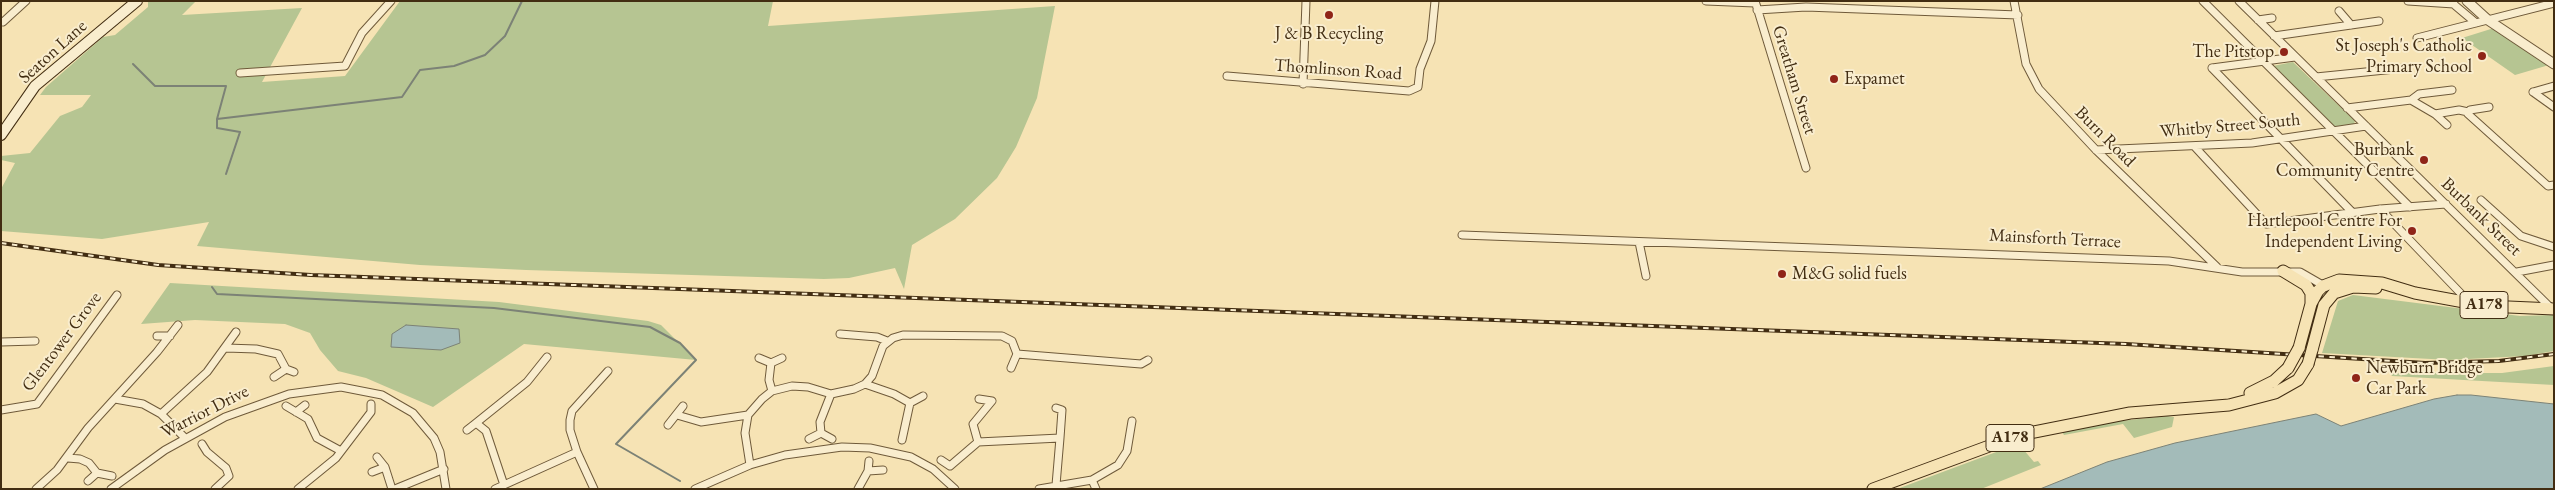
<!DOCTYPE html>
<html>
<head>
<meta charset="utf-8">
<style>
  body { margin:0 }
  #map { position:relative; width:2555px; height:490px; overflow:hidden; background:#f6e3b4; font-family:"EB Garamond",serif }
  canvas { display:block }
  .frame { position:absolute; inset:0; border:2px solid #422d12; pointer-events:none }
</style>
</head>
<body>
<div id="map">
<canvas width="2555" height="490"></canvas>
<div class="frame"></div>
</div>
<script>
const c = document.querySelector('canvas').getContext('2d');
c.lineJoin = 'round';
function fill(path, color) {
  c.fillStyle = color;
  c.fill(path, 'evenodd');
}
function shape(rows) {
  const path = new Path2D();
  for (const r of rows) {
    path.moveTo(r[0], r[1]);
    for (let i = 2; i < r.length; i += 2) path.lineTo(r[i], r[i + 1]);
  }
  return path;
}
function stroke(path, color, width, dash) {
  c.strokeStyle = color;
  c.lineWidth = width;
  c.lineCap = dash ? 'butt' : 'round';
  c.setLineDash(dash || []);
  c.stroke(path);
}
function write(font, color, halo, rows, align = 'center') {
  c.font = font + ' "EB Garamond",serif';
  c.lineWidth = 4;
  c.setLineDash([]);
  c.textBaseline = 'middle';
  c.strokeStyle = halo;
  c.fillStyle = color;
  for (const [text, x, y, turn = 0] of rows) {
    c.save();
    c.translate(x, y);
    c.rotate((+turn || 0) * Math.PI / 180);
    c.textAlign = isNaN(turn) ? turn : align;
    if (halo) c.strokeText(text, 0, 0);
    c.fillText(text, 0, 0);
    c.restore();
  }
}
const green = shape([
  [148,1,196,1,182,15,302,8,262,82,345,76,400,1,773,1,768,26,1055,6,1037,98,1016,147,997,178,955,219,912,245,904,289,895,268,849,278,824,279,526,270,420,265,197,246,209,222,102,239,1,231,1,189,15,163,1,160,1,156,30,153,60,116,82,107,91,95,40,95,46,87,103,37,115,35,148,7],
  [2494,28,2549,65,2515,75,2462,38],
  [2293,62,2355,121,2354,124,2337,127,2332,125,2273,66],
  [170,283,499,302,648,321,661,325,696,360,524,344,433,407,366,378,338,371,320,350,310,333,285,324,195,320,141,324],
  [2353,295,2520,316,2554,315,2554,351,2525,356,2449,360,2322,353,2338,301],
  [2554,366,2554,385,2392,376,2390,373,2502,373],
  [2167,416,2174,417,2172,427,2134,438,2123,424,2064,435,2062,432,2120,421],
  [2023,442,2027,447,2023,449,2034,462,2038,461,2041,465,1981,489,1897,489]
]);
const water = shape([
  [406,325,459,329,460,343,441,350,391,347,392,334,406,325],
  [2457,395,2471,395,2554,404,2554,489,2040,489,2107,462,2175,443,2316,414,2341,426,2434,399,2457,395]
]);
const stream = shape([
  [133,64,155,86,226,86,217,119],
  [226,174,240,132,217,128,217,119,402,97,420,70,454,66,485,55,505,36,522,1],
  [212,287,217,294,494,308,650,327,680,343,696,360,616,444,680,481]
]);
const minor = shape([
  [1706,1,1755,3],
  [1755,1,1806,168],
  [2014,1,2026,64,2039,89,2096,150,2217,267],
  [2203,1,2410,207],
  [2239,1,2552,309],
  [2408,1,2454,4],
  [2451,2,2476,23],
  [1757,10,1806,7,2018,15],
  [2339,11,2351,25],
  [2258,20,2272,18],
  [3,22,26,1],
  [2274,36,2379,21],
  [2417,38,2554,3],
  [2212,68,2353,213],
  [2212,68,2295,57],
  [240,73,345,66,362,33,391,1],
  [1227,76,1409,91,1418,87,1420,69,1431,41,1435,1],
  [2316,77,2405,68],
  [1303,84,1306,1],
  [2533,92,2554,107],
  [2533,92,2554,86],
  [2411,100,2419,94,2452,90],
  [2489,107,2470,110,2468,114,2548,186,2554,185],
  [2347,108,2411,100,2435,114,2447,125],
  [2435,114,2459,110,2468,112],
  [2194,146,2266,224,2380,209,2446,204],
  [2096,150,2252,143,2366,126],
  [2481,200,2521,236,2554,247],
  [2380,209,2468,301],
  [1462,235,2169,261,2242,272,2300,272,2326,287],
  [1639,242,1646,276],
  [2517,272,2554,265],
  [840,334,877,337,887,341],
  [157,336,170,336],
  [1,342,35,341],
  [226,348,256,349,278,354,286,369,294,372],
  [759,358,771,363,782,358],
  [771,363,769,380,772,391],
  [1011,368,1017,354],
  [274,377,286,369],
  [865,384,894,394,910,403,902,440],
  [831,394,820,422,821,433,832,439],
  [115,399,143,404,161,414,185,438],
  [910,403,923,396],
  [286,406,308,419,317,438,341,451],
  [1056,408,1062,410,1060,438],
  [1,410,37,404,117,295],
  [296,412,305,405],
  [161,414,207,372,236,332],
  [677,415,701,422,748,415],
  [668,425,683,406],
  [467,430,476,423],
  [809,439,821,433],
  [978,442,973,424,992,401,979,399],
  [202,444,207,452,226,468,229,476,215,489],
  [377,457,385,467,392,489],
  [68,458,80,459,89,463,97,473,112,476],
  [941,460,950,466,978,442,1060,438,1056,485],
  [750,465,745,433,748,415,762,399,772,391,792,386,808,387,831,394,854,389,865,384,872,376,883,346,893,338,903,335,1002,336,1012,341,1017,354,1141,364,1148,360],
  [868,471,883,470],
  [372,472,385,467],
  [1092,480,1096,489],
  [88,481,97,473],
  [504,485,486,431,476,423,527,382,547,357],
  [36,489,57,470,88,428,157,352,178,325],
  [111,489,165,450,225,417,289,394,341,387,382,395,413,413,434,438,440,452,446,489],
  [298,489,336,458,371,412,371,404],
  [395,489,444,469],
  [495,489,577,452],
  [594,489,577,452,570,430,570,420,572,411,608,371],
  [695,489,750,465,785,455,842,447,870,448,911,457,933,469,955,489],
  [858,489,868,471,869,461],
  [1039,489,1092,480,1118,465,1127,451,1132,421]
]);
const tertiary = shape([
  [2467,1,2488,20,2554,64]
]);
const secondary = shape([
  [1,135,35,86,137,1]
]);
const primary = shape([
  [2283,271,2306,285,2311,293,2311,304],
  [2299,348,2311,304,2318,291,2323,286,2339,280,2382,283,2415,293,2486,306,2554,309],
  [2312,350,2324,305,2334,293,2353,287,2376,288],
  [2250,393,2274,381,2288,368],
  [1873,489,2019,435,2130,413,2229,405,2275,393,2298,380,2308,364]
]);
const rail = shape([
  [1,243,158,265,311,275,2126,344,2425,363,2499,361,2554,354]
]);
const primaryBridge = shape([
  [2308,364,2312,350],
  [2288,368,2299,348]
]);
const markers = [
  [1329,15,5,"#8f2418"],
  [2284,52,5,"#8f2418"],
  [2482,56,5,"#8f2418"],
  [1834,79,5,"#8f2418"],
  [2424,160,5,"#8f2418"],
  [2412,231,5,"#8f2418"],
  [1782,274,5,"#8f2418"],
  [2356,378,5,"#8f2418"]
];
const shields = [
  [2484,305,48],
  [2010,438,48]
];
const shieldNames = [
  ["A178",2484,305],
  ["A178",2010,438]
];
const poiNames = [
  ["J & B Recycling",1329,34,"center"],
  ["St Joseph's Catholic",2472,46],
  ["Primary School",2472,67],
  ["The Pitstop",2274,52],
  ["Expamet",1844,79,"left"],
  ["Burbank",2414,150],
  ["Community Centre",2414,171],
  ["Hartlepool Centre For",2402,221],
  ["Independent Living",2402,242],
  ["M&G solid fuels",1792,274,"left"],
  ["Newburn Bridge",2366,368,"left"],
  ["Car Park",2366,389,"left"]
];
const streetNames = [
  ["Seaton Lane",53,52,-42],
  ["Thomlinson Road",1338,70,4],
  ["Greatham Street",1794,80,73],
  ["Whitby Street South",2230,126,-5],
  ["Burn Road",2105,137,45],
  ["Burbank Street",2481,217,44],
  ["Mainsforth Terrace",2055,239,3],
  ["Glentower Grove",62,342,-53],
  ["Warrior Drive",205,412,-27]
];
fill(green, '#b6c592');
fill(water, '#a3bbb9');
stroke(water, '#7c8276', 1);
stroke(stream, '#7c8276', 2);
stroke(minor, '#6f5a3a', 9);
stroke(tertiary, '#6f5a3a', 11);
stroke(secondary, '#422d12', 12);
stroke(primary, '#422d12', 13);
stroke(minor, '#f9edce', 7);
stroke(tertiary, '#f9edce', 9);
stroke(secondary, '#f9edce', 10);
stroke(primary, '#f6e3b4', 11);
stroke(rail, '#422d12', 4);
stroke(rail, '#f9edce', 2, [5.5]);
stroke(primaryBridge, '#422d12', 13, []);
stroke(primaryBridge, '#f6e3b4', 11);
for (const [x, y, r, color] of markers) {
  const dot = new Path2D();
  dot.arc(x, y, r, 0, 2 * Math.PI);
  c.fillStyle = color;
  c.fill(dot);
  stroke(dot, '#f9edce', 2);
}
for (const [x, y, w] of shields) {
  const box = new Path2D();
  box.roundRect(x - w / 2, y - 13.5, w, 27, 4);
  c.fillStyle = '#f9edce';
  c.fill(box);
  stroke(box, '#422d12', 1);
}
write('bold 16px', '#422d12', null, shieldNames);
write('18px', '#422d12', '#f9edce', poiNames, 'right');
write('18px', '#422d12', '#f9edce', streetNames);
</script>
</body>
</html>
